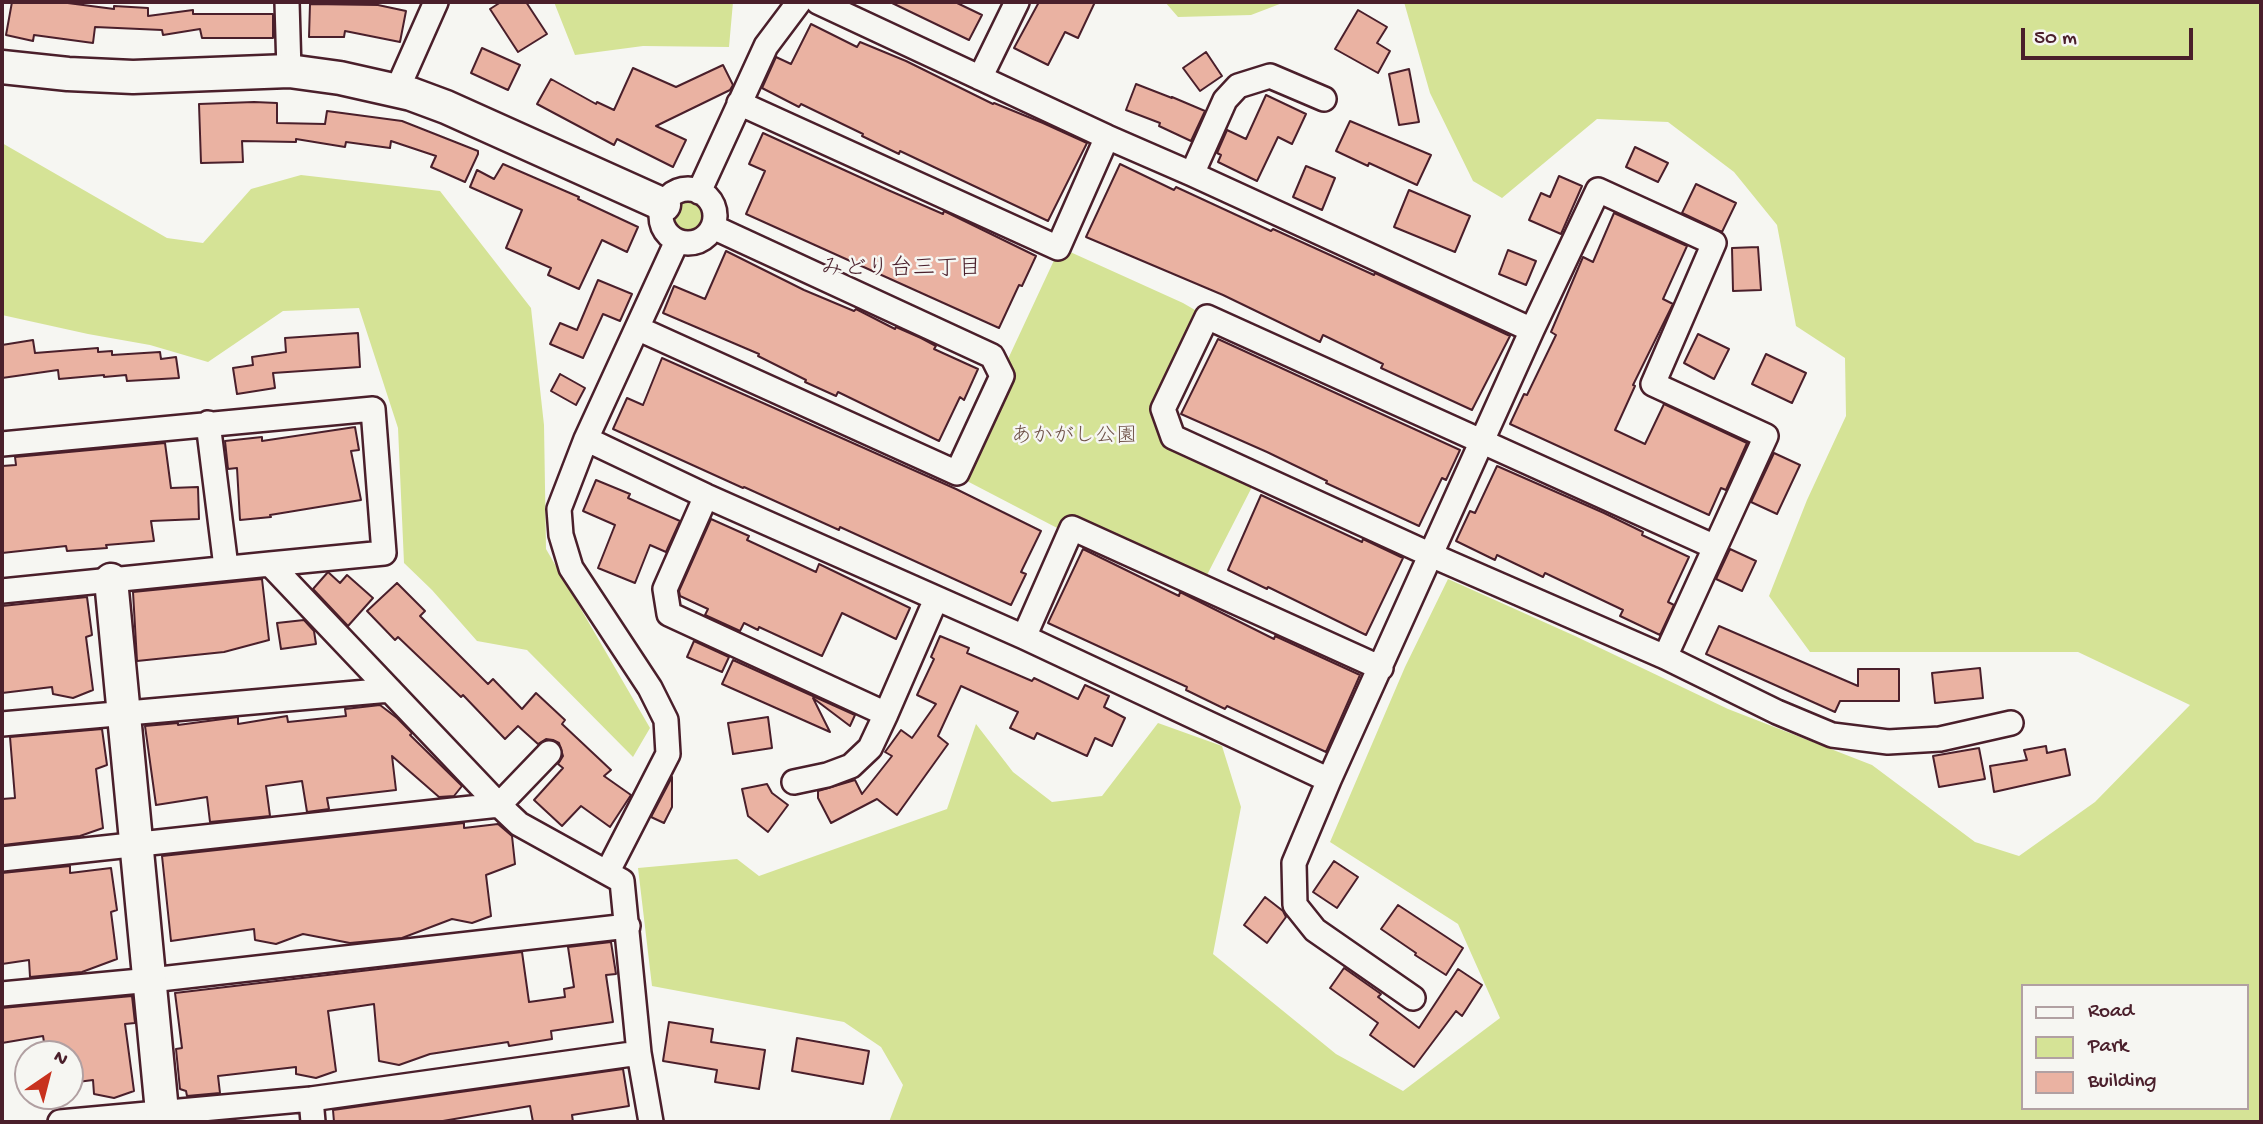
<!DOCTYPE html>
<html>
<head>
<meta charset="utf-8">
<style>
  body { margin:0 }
  #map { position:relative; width:2263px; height:1124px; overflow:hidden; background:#f6f6f2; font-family:"Gochi Hand",sans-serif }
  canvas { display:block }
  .frame { position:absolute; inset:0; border:4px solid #4a1f2b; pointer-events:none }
  .legend { position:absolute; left:2021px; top:984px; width:228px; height:126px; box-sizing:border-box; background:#f6f6f2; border:2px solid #b1a0a2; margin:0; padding:9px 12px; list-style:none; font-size:21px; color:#4a1f2b }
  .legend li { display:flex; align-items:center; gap:14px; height:35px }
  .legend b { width:35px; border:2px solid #b1a0a2 }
  .north { position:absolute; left:14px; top:1040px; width:70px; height:70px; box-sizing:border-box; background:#f6f6f2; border:2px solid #b1a0a2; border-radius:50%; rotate:35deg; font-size:19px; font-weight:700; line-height:28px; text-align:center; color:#4a1f2b }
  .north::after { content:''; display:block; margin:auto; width:24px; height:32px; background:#c8321e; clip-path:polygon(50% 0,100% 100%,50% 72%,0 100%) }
  .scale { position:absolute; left:2021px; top:28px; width:172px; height:32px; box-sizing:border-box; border:4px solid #4a1f2b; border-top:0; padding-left:9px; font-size:21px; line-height:24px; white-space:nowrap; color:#4a1f2b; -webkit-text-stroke:5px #f6f6f2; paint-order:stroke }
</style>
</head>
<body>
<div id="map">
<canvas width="2263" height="1124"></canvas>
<div class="frame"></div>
<ul class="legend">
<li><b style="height:9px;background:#f6f6f2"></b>Road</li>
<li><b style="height:19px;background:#d5e396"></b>Park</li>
<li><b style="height:19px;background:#eab2a2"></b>Building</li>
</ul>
<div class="north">N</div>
<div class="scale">50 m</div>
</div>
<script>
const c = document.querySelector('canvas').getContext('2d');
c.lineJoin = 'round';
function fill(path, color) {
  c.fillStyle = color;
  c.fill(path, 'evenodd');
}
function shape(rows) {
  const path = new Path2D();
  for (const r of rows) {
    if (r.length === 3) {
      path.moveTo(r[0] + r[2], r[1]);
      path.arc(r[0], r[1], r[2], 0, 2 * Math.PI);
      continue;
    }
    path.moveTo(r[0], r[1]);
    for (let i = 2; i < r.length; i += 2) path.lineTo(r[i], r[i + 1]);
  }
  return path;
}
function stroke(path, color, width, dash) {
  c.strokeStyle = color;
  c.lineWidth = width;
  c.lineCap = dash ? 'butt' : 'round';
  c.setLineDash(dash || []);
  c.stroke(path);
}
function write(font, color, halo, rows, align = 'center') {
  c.font = font + ' "Gochi Hand","Klee One",sans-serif';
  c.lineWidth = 5;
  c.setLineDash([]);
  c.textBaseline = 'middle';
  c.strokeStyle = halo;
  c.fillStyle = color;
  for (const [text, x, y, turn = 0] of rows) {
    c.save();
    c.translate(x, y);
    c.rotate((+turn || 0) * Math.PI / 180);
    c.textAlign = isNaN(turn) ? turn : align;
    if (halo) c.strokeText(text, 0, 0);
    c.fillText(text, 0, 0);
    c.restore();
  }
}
const green = shape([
  [554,2,733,2,729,47,643,46,575,55],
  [1165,2,1285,2,1251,15,1178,17],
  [1404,2,2261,2,2261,1122,889,1122,903,1085,881,1047,844,1022,652,986,638,868,737,859,759,876,947,809,976,724,1013,772,1052,802,1102,796,1158,723,1222,746,1241,807,1213,954,1336,1054,1403,1091,1500,1018,1458,924,1330,842,1405,667,1448,579,1575,636,1728,709,1872,765,1975,842,2019,856,2095,802,2190,705,2078,652,1810,652,1769,596,1807,500,1846,416,1845,358,1796,326,1777,225,1734,172,1668,122,1597,119,1502,198,1473,181,1430,93],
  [2023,986,2247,986,2247,1108,2023,1108],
  [2,143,167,238,203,243,251,189,301,175,440,191,531,308,544,425,546,549,650,728,633,757,527,650,477,641,432,590,404,563,398,428,359,308,283,311,208,362,150,345,88,334,2,315],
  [688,218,16],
  [1068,251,1183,303,1207,317,1196,317,1151,414,1164,444,1253,485,1207,575,1083,520,1061,530,965,480,1013,374,1008,359,1056,256]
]);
const building = shape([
  [12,2,60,2,114,9,114,6,148,8,148,16,193,10,193,14,273,14,273,38,202,38,200,29,163,35,162,30,95,27,93,43,34,35,33,41,6,35,12,2],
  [501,2,526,2,547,34,518,52,490,9,501,2],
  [890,2,955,2,982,15,969,40,890,2],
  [1039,2,1095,2,1078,38,1065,32,1048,65,1014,48,1039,2],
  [310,4,378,5,406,11,400,42,345,31,344,37,309,37,310,4],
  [1358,10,1387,27,1377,43,1390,51,1378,73,1335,49,1358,10],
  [811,24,857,47,860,42,906,61,993,104,994,103,1043,123,1087,143,1048,221,900,151,899,154,862,136,863,134,801,104,799,107,762,88,776,57,791,64,811,24],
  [482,48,520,65,508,90,471,73,482,48],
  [1206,52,1222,76,1200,91,1183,68,1206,52],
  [723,65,733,85,730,90,656,126,686,140,673,167,617,139,614,145,537,104,551,79,596,104,597,102,614,110,633,68,676,87,723,65],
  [1409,69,1419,122,1399,125,1389,74,1409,69],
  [1136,84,1172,98,1172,97,1205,111,1191,141,1159,126,1160,123,1126,110,1136,84],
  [1266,95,1306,114,1292,144,1278,137,1257,181,1218,162,1221,155,1217,153,1227,130,1246,139,1266,95],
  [254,102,277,103,277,123,325,124,327,111,402,121,478,151,478,154,465,182,431,167,436,156,391,141,390,148,346,142,345,147,296,139,296,142,242,141,243,162,201,163,199,104,254,102],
  [1350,121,1431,155,1417,185,1369,163,1368,166,1336,151,1350,121],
  [763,133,888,190,943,214,944,211,1036,256,1022,286,1019,285,999,328,746,214,765,171,749,164,763,133],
  [1635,147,1668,163,1658,182,1626,167,1635,147],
  [503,164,579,197,578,199,638,227,627,252,602,240,579,289,548,275,551,268,506,248,522,210,470,187,477,170,494,179,503,164],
  [1120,164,1174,190,1176,187,1271,231,1273,229,1374,275,1375,273,1510,336,1472,410,1381,368,1383,364,1323,335,1320,342,1223,295,1086,237,1120,164],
  [1306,166,1335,178,1322,210,1293,197,1306,166],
  [1559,176,1582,186,1561,234,1529,220,1541,193,1550,197,1559,176],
  [1696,184,1736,203,1722,232,1682,213,1696,184],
  [1409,190,1470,216,1455,252,1394,227,1409,190],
  [1614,213,1687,246,1663,299,1673,304,1633,385,1635,386,1615,430,1645,444,1664,404,1747,443,1726,490,1721,488,1709,515,1510,424,1524,394,1527,395,1556,335,1551,332,1583,257,1593,262,1614,213],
  [1758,247,1761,290,1733,291,1732,248,1758,247],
  [1508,250,1536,261,1526,285,1499,274,1508,250],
  [726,251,804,290,854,311,856,309,895,329,896,327,921,338,936,346,934,349,978,369,964,400,960,397,939,441,838,392,836,396,805,382,806,380,758,356,759,354,663,313,674,286,705,299,726,251],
  [598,280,632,294,620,321,603,314,583,358,550,344,560,323,577,330,598,280],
  [358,333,360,367,273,373,275,388,237,394,233,368,253,365,252,357,286,352,285,338,358,333],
  [1698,334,1729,349,1714,379,1684,363,1698,334],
  [1218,339,1460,450,1446,480,1442,478,1419,526,1326,483,1327,481,1267,452,1181,414,1218,339],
  [33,340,35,353,98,348,98,352,112,351,112,355,160,352,161,359,176,357,179,378,127,381,126,375,104,377,104,375,59,379,58,370,2,378,2,345,33,340],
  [1766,354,1806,373,1792,403,1752,384,1766,354],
  [662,358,956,489,1041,531,1021,572,1026,574,1011,605,840,527,839,530,744,487,743,488,613,429,627,398,643,405,662,358],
  [560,374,585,388,576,405,551,391,560,374],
  [355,427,359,450,351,451,361,500,270,515,271,517,240,520,237,468,228,469,225,441,262,437,262,441,355,427],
  [165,443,171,488,198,487,199,519,151,521,154,541,106,545,107,548,67,551,66,546,2,553,2,466,16,465,15,457,165,443],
  [1774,453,1800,465,1777,514,1751,502,1774,453],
  [1497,466,1604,513,1643,532,1642,535,1689,557,1668,602,1674,605,1660,635,1620,616,1623,610,1545,573,1543,577,1497,555,1495,560,1456,541,1470,511,1475,513,1497,466],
  [596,480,630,494,628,498,680,521,666,552,650,545,635,583,598,568,615,525,583,511,596,480],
  [1261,495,1362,542,1363,539,1403,558,1366,635,1268,587,1267,589,1228,570,1261,495],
  [711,519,749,536,747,540,816,572,819,564,910,608,896,639,842,613,822,656,759,627,758,630,744,623,740,631,705,615,708,609,680,596,679,591,711,519],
  [1083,549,1179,596,1180,592,1274,639,1275,636,1360,675,1326,752,1227,706,1225,709,1186,690,1187,687,1048,623,1083,549],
  [1730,549,1756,561,1742,591,1716,579,1730,549],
  [328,572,340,583,347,575,373,598,348,626,313,589,328,572],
  [262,579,269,640,224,652,137,661,133,592,262,579],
  [397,583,425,611,420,616,488,684,493,679,522,709,536,693,565,720,562,724,611,770,604,776,631,795,610,827,581,806,562,826,534,800,563,768,558,764,563,756,559,743,553,740,546,739,538,744,518,726,505,739,463,695,461,697,398,637,395,640,367,611,397,583],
  [87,597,92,635,86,637,93,690,73,698,53,694,52,687,2,693,2,606,87,597],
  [304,620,314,631,316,644,281,649,277,623,304,620],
  [1719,626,1858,686,1858,669,1899,669,1899,701,1840,701,1835,712,1706,654,1719,626],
  [940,636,969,648,967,653,1032,681,1034,678,1078,699,1085,685,1109,696,1104,707,1125,718,1112,746,1095,738,1087,756,1037,733,1034,739,1010,728,1018,712,961,686,938,736,948,744,897,815,877,799,831,823,818,798,818,791,855,780,862,794,892,756,885,752,901,730,912,738,936,704,917,695,934,659,931,657,940,636],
  [694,641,729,657,722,672,687,657,694,641],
  [733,660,855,715,850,726,813,698,830,732,722,684,733,660],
  [1980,668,1983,698,1935,703,1932,673,1980,668],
  [380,705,397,718,412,733,410,735,462,786,454,796,439,797,392,756,396,790,327,798,329,809,307,812,302,781,266,786,270,816,210,822,207,797,156,805,145,726,178,723,178,725,238,717,238,724,287,716,288,722,346,716,345,709,380,705],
  [768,717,772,748,733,754,728,723,768,717],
  [102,729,107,765,96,769,103,828,80,836,3,845,2,799,15,798,10,737,102,729],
  [2046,746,2047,753,2065,749,2070,775,1994,792,1990,766,2027,760,2024,750,2046,746],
  [1979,748,1985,779,1939,787,1933,756,1979,748],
  [672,777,672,807,664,823,651,817,672,777],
  [767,784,772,793,788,805,768,832,748,816,742,789,767,784],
  [464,823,464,828,498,824,512,836,515,864,486,875,491,916,472,923,452,919,402,938,350,943,303,934,276,944,255,940,254,929,171,941,162,856,464,823],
  [1334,861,1358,877,1337,908,1313,892,1334,861],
  [70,866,70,873,111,868,117,910,111,912,117,959,82,972,30,977,29,960,2,964,2,873,70,866],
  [1265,897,1283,911,1286,917,1267,943,1244,925,1265,897],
  [1398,905,1463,948,1446,975,1415,955,1416,953,1381,929,1398,905],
  [611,942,616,974,606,975,613,1022,551,1031,552,1039,509,1046,508,1042,430,1054,399,1065,379,1061,374,1004,328,1011,336,1071,316,1078,296,1074,296,1067,218,1076,220,1093,187,1096,186,1091,180,1089,176,1049,182,1048,175,993,522,952,529,1002,565,997,564,989,574,987,568,947,611,942],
  [1344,968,1381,994,1378,997,1419,1028,1458,969,1482,985,1462,1016,1456,1011,1414,1067,1370,1035,1378,1023,1330,988,1344,968],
  [132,996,135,1023,125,1024,134,1091,114,1098,94,1094,93,1080,70,1083,70,1054,46,1054,43,1036,2,1043,2,1008,132,996],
  [669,1022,713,1029,711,1042,765,1050,759,1089,715,1082,717,1070,663,1061,669,1022],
  [797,1038,869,1051,863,1084,792,1071,797,1038],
  [623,1069,629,1106,572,1115,573,1122,533,1122,530,1106,437,1122,334,1122,333,1110,623,1069]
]);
const street = shape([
  [287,2,289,71],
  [818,2,1107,137,1192,174,1532,330],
  [980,78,1017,2],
  [397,90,436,2],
  [739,103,1058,248,1107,137],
  [1192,174,1225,100,1238,86,1270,76,1324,99],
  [688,216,27],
  [699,192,766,46,799,2],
  [637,328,957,473,1002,376,992,356,713,227],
  [208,423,226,567],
  [586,439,706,496,1024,637,1329,780],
  [2,444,373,409,384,553,270,564],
  [706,496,665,589,669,614,886,714,936,599],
  [1715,547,1207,317,1163,409,1173,437,1431,555,1665,657,1777,712,1832,735,1888,742,1940,739,2011,723],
  [2,591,270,564,499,805,519,824,622,881,639,1053,651,1122],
  [1024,637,1072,528,1381,668],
  [2,724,390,690],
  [794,782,827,775,851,766,870,748,886,714],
  [2,859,499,805,549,753],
  [608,871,668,754,666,720,650,688,571,568,561,535,559,509,586,439,677,241],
  [2,994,151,980,628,926],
  [1413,998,1315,930,1295,905,1294,863,1329,780,1532,330,1598,190,1714,243,1653,384,1766,436,1665,657],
  [311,1099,313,1122],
  [60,1122,311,1099,639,1053]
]);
const secondary = shape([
  [2,67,68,74,133,77,289,71,340,78,411,94,446,107,664,205],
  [111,580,163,1122]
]);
const parkNames = [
  ["あかがし公園",1074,438]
];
const neighbourhoodNames = [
  ["みどり台三丁目",901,270]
];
fill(green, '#d5e396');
fill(building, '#eab2a2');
stroke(building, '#4a1f2b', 2);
stroke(street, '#4a1f2b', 28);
stroke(secondary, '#4a1f2b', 37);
stroke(street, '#f6f6f2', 23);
stroke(secondary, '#f6f6f2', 32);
write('21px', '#6d5046', '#f6f6f2', parkNames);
write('23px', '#4a1f2b', '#f6f6f2', neighbourhoodNames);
</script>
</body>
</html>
